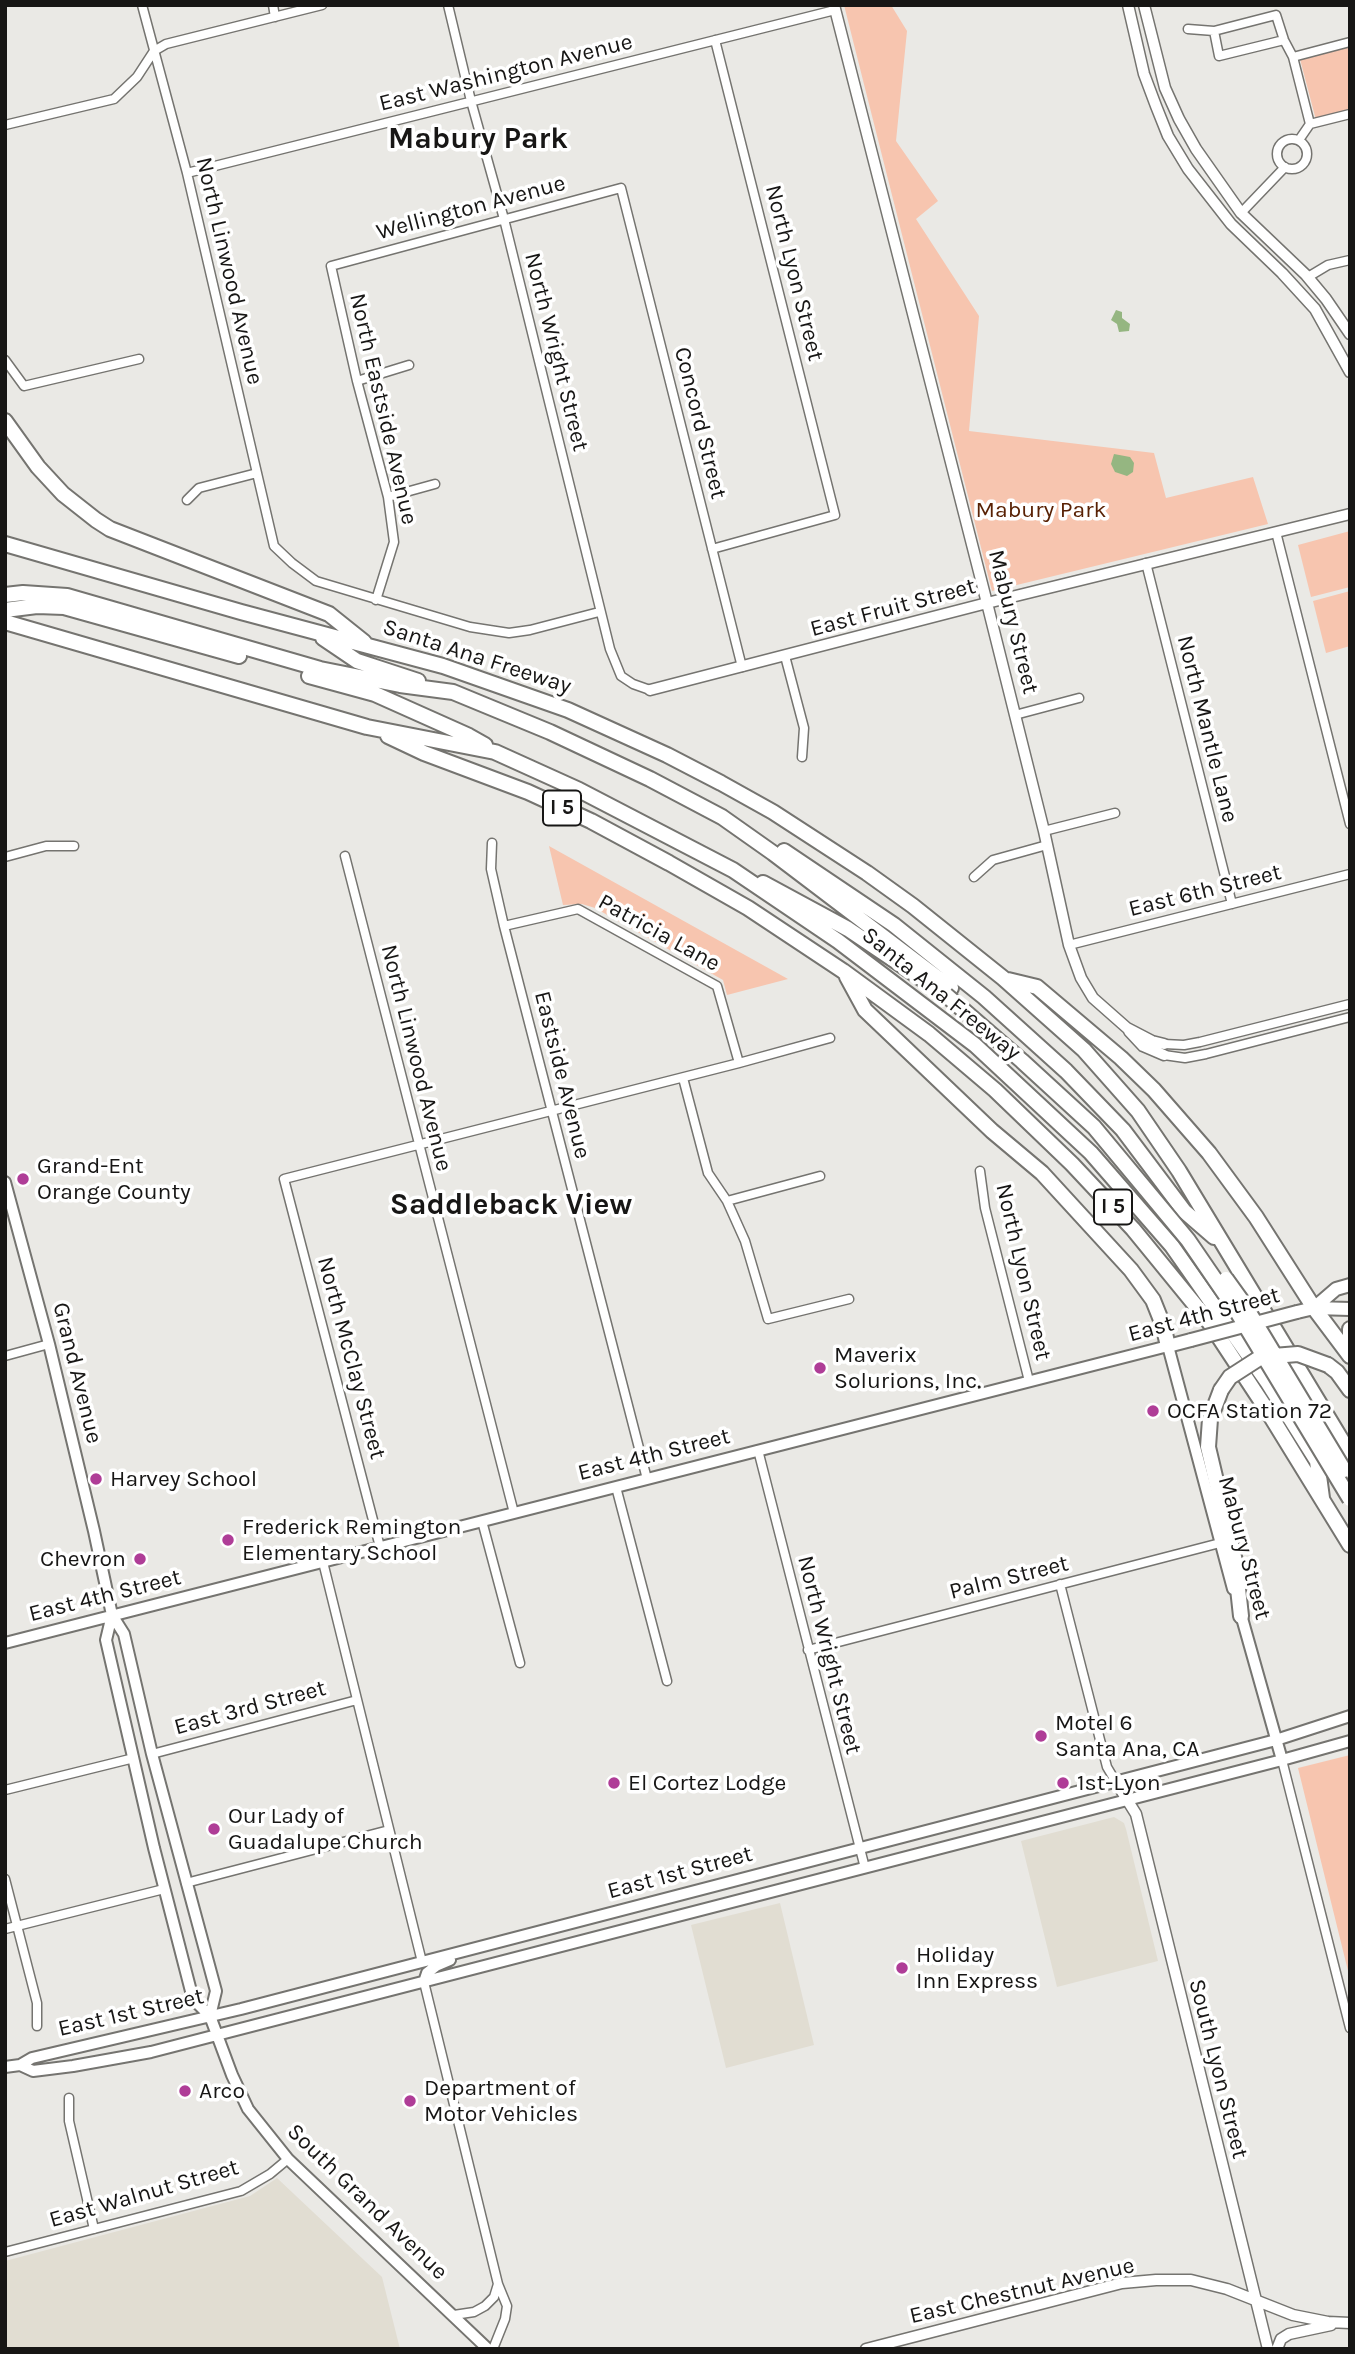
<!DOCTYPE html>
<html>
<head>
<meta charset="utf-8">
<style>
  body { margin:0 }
  #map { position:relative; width:1355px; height:2354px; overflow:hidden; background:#eae9e5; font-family:Karla,sans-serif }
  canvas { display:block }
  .frame { position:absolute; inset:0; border:7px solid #171615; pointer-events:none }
</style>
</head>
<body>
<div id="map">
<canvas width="1355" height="2354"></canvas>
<div class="frame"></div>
</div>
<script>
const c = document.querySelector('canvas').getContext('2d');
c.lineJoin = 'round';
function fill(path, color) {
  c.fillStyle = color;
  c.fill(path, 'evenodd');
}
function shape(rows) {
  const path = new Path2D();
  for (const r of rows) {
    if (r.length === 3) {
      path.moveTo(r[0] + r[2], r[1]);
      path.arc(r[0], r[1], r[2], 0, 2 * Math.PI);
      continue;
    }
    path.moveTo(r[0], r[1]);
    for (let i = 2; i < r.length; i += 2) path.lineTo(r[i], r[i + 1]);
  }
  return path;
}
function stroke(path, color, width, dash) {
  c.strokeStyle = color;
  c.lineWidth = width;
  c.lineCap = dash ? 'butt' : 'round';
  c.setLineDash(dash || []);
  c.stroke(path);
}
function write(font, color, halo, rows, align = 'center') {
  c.font = font + ' Karla,sans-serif';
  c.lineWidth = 7;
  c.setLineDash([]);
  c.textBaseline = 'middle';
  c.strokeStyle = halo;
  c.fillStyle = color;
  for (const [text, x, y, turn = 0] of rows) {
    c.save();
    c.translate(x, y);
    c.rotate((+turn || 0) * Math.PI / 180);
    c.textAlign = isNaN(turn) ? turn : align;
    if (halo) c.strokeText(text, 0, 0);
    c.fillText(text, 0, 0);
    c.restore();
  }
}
const built = shape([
  [1114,1817,1124,1823,1126,1829,1158,1961,1057,1987,1021,1841],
  [780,1903,814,2045,726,2068,691,1925],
  [277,2178,382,2277,400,2349,5,2349,5,2261,250,2196]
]);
const green = shape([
  [844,5,891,5,907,31,896,141,938,201,916,219,979,316,969,431,1154,453,1166,498,1253,477,1268,524,992,591],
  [1350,46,1350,111,1316,120,1300,59],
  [1350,531,1350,587,1311,597,1298,545],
  [1350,591,1350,646,1326,653,1313,601],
  [549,846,788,979,727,995,723,980,595,908,582,904,563,905],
  [1350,1755,1350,1979,1298,1768]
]);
const water = shape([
  [1116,310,1122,312,1122,318,1130,324,1129,331,1119,332,1117,324,1111,320],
  [1114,454,1130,457,1134,463,1133,472,1127,476,1115,472,1111,464]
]);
const minor = shape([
  [142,5,187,173,274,546,292,563,316,581,470,627,509,633,530,630,599,612],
  [273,5,275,17],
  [448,5,471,101,504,219,610,649,621,676,633,684,650,690],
  [1188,29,1214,31,1276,15,1284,40,1293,57,1310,124],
  [1214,31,1219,56,1284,40],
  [1293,57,1350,42],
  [5,125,114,99,137,77,154,51,166,44,322,5],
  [1292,154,15],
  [1299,140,1310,124,1350,114],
  [187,173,835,10],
  [1241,213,1285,167],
  [1308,277,1328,265,1350,260],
  [5,360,24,386,139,359],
  [357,381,409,365],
  [388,497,435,484],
  [187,500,199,488,257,473],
  [1276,532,1350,824],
  [712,549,835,515,715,40],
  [1146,563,1232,904],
  [376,600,394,542,388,497,357,381,331,266,621,188,742,667],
  [785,656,804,728,802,757],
  [1015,715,1079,698],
  [1044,831,1115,813],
  [492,843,491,869,504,926,647,1479],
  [345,856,514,1513],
  [5,857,46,846,74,846],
  [974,877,993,860,1047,845],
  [504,926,578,909,717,986,739,1063],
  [1069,945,1350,874],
  [1164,1044,1184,1045,1200,1042,1350,1004],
  [1164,1055,1185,1058,1206,1054,1350,1017],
  [683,1078,708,1173,727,1201,745,1241,768,1319,849,1299],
  [980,1171,985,1208,1029,1381],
  [727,1201,820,1176],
  [5,1356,49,1344],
  [758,1450,865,1868],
  [616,1487,667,1681],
  [482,1521,520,1663],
  [380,1547,284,1179,739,1063,830,1038],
  [323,1562,422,1962],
  [1060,1584,1107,1767,1116,1782],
  [808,1650,1220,1543],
  [152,1754,357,1700],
  [1282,1760,1350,2028],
  [5,1790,134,1758],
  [5,1879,37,2003,37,2026],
  [186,1883,389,1830],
  [5,1929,164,1889],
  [424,1982,498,2284,507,2306,505,2319,493,2349],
  [69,2098,69,2121,94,2229],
  [5,2252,241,2191,270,2174,288,2159],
  [454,2315,474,2312,485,2306,494,2297,498,2284]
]);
const tertiary = shape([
  [834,5,987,603,1044,831,1069,945,1081,978,1093,998,1127,1028,1152,1041,1164,1044],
  [1128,5,1144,74,1156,106,1168,136,1188,169,1231,224,1282,273,1315,309,1350,372],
  [1144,5,1165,88,1179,119,1196,149,1241,213,1306,275,1326,299,1350,334],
  [650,690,987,603,1350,514],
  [1129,1031,1143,1046,1164,1055],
  [1116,1782,1136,1814,1268,2349],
  [866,2349,1122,2283,1156,2280,1191,2280,1227,2289,1293,2315,1328,2322,1350,2323],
  [1277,2349,1281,2339,1289,2334,1331,2325]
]);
const secondary = shape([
  [5,1182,49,1344,94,1531,112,1615,124,1634,152,1754,216,1991,210,2016],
  [1240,1611,1282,1760],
  [112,1615,106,1640,154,1848,193,1999,210,2016,232,2075,248,2109,288,2159,488,2349],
  [5,1643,1168,1346,1233,1589],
  [424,1982,427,1973,436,1966,450,1960],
  [20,2065,33,2071,73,2066,151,2052,1282,1760,1350,1741],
  [5,2067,20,2065,32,2058,241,2009,1276,1740,1350,1716]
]);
const primary = shape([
  [1314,1308,1336,1289,1350,1285],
  [1297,1312,1314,1308,1350,1309],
  [1168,1346,1191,1340]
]);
const motorway = shape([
  [5,421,38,467,63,494,96,520,110,529,329,614,364,642],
  [5,544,241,612,443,666,568,710,667,755,721,783,773,812,867,873,913,906,1003,978,1084,1050,1138,1111,1179,1171,1350,1454],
  [5,595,23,593,67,596,320,669,400,685,453,692,550,732,650,779,722,817,773,853,951,988],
  [5,610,37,606,64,607,239,656],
  [5,622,367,727,495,752,579,790,733,870,838,941,975,1045,1091,1153,1172,1246,1268,1383,1317,1461,1322,1498],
  [323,638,357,661,418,681],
  [309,676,375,694,469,736,485,745],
  [388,736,424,753,528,792,591,821,669,863,748,908,843,971,929,1034,995,1090,1072,1164,1133,1229,1209,1322,1267,1410,1350,1545],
  [784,851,894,925,984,997,1066,1071,1123,1130,1184,1211,1214,1237],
  [763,883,848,929,946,995],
  [847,977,865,1010,992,1131,1042,1173,1131,1270,1153,1300,1163,1325,1168,1346],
  [1008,980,1037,987,1121,1058,1154,1090,1209,1153,1256,1217,1314,1308,1350,1356],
  [1350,1329,1350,1340],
  [1328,1365,1337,1372,1350,1390],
  [1221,1390,1210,1419,1208,1447,1235,1561,1241,1616]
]);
const primaryBridge = shape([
  [1191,1340,1297,1312]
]);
const motorwayBridge = shape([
  [946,995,1022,1061,1094,1127,1188,1240,1236,1310,1350,1499],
  [1226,1279,1244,1304,1344,1470],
  [1221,1390,1230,1377,1261,1357,1298,1354,1328,1365]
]);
const markers = [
  [23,1179,7,"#af3d97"],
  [820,1368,7,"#af3d97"],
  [1153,1411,7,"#af3d97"],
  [96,1479,7,"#af3d97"],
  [228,1540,7,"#af3d97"],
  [140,1559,7,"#af3d97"],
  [1041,1736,7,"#af3d97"],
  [614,1783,7,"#af3d97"],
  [1063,1783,7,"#af3d97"],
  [214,1829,7,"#af3d97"],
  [902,1968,7,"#af3d97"],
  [185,2091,7,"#af3d97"],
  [410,2101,7,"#af3d97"]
];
const shields = [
  [562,808,38],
  [1113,1207,38]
];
const shieldNames = [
  ["I 5",562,808],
  ["I 5",1113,1207]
];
const streetNames = [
  ["East Washington Avenue",506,73,-14],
  ["Wellington Avenue",471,208,-15],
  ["North Linwood Avenue",229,271,77],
  ["North Lyon Street",794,273,76],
  ["North Wright Street",556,352,76],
  ["North Eastside Avenue",383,409,77],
  ["Concord Street",700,423,76],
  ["East Fruit Street",893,608,-15],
  ["Mabury Street",1013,622,76],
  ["Santa Ana Freeway",477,657,18],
  ["North Mantle Lane",1207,729,76],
  ["East 6th Street",1205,891,-14],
  ["Patricia Lane",659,933,29],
  ["Santa Ana Freeway",941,994,39],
  ["North Linwood Avenue",416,1058,76],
  ["Eastside Avenue",562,1075,76],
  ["North Lyon Street",1023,1272,77],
  ["East 4th Street",1204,1315,-15],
  ["North McClay Street",351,1358,75],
  ["Grand Avenue",77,1373,76],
  ["East 4th Street",654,1455,-14],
  ["Mabury Street",1244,1548,75],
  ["Palm Street",1009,1578,-14],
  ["East 4th Street",105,1596,-14],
  ["North Wright Street",829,1655,76],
  ["East 3rd Street",250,1708,-15],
  ["East 1st Street",680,1873,-15],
  ["East 1st Street",131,2013,-13],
  ["South Lyon Street",1218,2069,76],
  ["East Walnut Street",144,2194,-16],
  ["South Grand Avenue",367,2202,44],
  ["East Chestnut Avenue",1022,2291,-13]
];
const parkNames = [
  ["Mabury Park",1041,510]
];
const poiNames = [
  ["Grand-Ent",37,1166],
  ["Orange County",37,1192],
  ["Maverix",834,1355],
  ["Solurions, Inc.",834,1381],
  ["OCFA Station 72",1167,1411],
  ["Harvey School",110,1479],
  ["Frederick Remington",242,1527],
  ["Elementary School",242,1553],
  ["Chevron",126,1559,"right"],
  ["Motel 6",1055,1723],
  ["Santa Ana, CA",1055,1749],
  ["El Cortez Lodge",628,1783],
  ["1st-Lyon",1077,1783],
  ["Our Lady of",228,1816],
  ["Guadalupe Church",228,1842],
  ["Holiday",916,1955],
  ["Inn Express",916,1981],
  ["Department of",424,2088],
  ["Motor Vehicles",424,2114],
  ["Arco",199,2091]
];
const districtNames = [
  ["Mabury Park",478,139],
  ["Saddleback View",511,1205]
];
fill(built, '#e1ddd2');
fill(green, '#f7c5af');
fill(water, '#95b681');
stroke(minor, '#757470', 11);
stroke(tertiary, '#757470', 13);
stroke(secondary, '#757470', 14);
stroke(primary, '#757470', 16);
stroke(motorway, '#757470', 18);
stroke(minor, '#fff', 8);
stroke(tertiary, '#fff', 10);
stroke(secondary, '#fff', 10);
stroke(primary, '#fff', 12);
stroke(motorway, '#fff', 14);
stroke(primaryBridge, '#757470', 16, []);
stroke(motorwayBridge, '#757470', 18, []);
stroke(primaryBridge, '#fff', 12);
stroke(motorwayBridge, '#fff', 14);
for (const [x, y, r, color] of markers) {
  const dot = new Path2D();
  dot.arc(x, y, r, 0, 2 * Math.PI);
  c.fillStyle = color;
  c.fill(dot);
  stroke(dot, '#fff', 2.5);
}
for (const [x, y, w] of shields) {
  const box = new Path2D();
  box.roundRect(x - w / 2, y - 17.5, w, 35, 5);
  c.fillStyle = '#fff';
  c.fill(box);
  stroke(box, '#171615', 2);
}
write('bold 21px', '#171615', null, shieldNames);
write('23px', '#171615', '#fff', streetNames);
write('23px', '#582104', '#fff', parkNames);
write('23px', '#171615', '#fff', poiNames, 'left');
write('bold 30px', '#171615', '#fff', districtNames);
</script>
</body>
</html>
